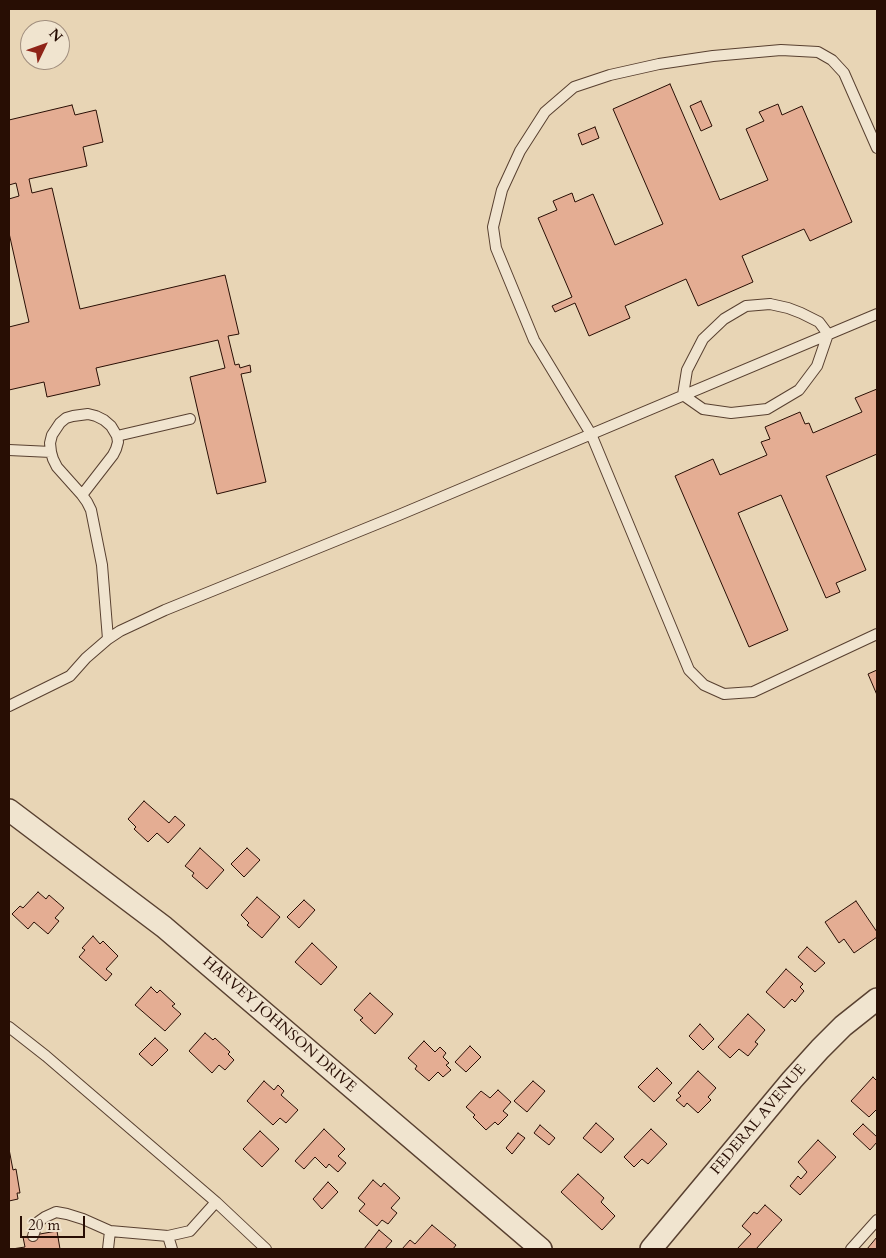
<!DOCTYPE html>
<html>
<head>
<meta charset="utf-8">
<style>
  body { margin:0 }
  #map { position:relative; width:886px; height:1258px; overflow:hidden; background:#e8d5b5; font-family:Cardo,serif }
  canvas { display:block }
  .frame { position:absolute; inset:0; border:10px solid #280e04; pointer-events:none }
  .north { position:absolute; left:20px; top:20px; width:50px; height:50px; box-sizing:border-box; background:#f0e4cf; border:1px solid #a08e7e; border-radius:50%; rotate:48deg; font-size:14px; font-weight:700; line-height:20px; text-align:center; color:#280e04 }
  .north::after { content:''; display:block; margin:auto; width:18px; height:22px; background:#8f2418; clip-path:polygon(50% 0,100% 100%,50% 72%,0 100%) }
  .scale { position:absolute; left:20px; top:1216px; width:65px; height:22px; box-sizing:border-box; border:2px solid #280e04; border-top:0; padding-left:6px; font-size:15px; line-height:18px; white-space:nowrap; color:#280e04; -webkit-text-stroke:4px #f0e4cf; paint-order:stroke }
</style>
</head>
<body>
<div id="map">
<canvas width="886" height="1258"></canvas>
<div class="frame"></div>
<div class="north">N</div>
<div class="scale">20 m</div>
</div>
<script>
const c = document.querySelector('canvas').getContext('2d');
c.lineJoin = 'round';
function fill(path, color) {
  c.fillStyle = color;
  c.fill(path, 'evenodd');
}
function shape(rows) {
  const path = new Path2D();
  for (const r of rows) {
    path.moveTo(r[0], r[1]);
    for (let i = 2; i < r.length; i += 2) path.lineTo(r[i], r[i + 1]);
  }
  return path;
}
function stroke(path, color, width, dash) {
  c.strokeStyle = color;
  c.lineWidth = width;
  c.lineCap = dash ? 'butt' : 'round';
  c.setLineDash(dash || []);
  c.stroke(path);
}
function write(font, color, halo, rows, align = 'center') {
  c.font = font + ' Cardo,serif';
  c.lineWidth = 4;
  c.setLineDash([]);
  c.textBaseline = 'middle';
  c.strokeStyle = halo;
  c.fillStyle = color;
  for (const [text, x, y, turn = 0] of rows) {
    c.save();
    c.translate(x, y);
    c.rotate((+turn || 0) * Math.PI / 180);
    c.textAlign = isNaN(turn) ? turn : align;
    if (halo) c.strokeText(text, 0, 0);
    c.fillText(text, 0, 0);
    c.restore();
  }
}
const building = shape([
  [670,84,720,200,768,180,746,129,764,121,759,112,778,104,782,115,802,106,852,222,810,241,804,229,742,256,753,282,698,306,686,279,625,306,630,318,589,336,575,303,555,312,552,306,572,297,538,218,557,210,553,201,572,193,575,202,593,194,615,245,663,224,613,109,670,84],
  [701,101,712,126,701,131,690,106,701,101],
  [72,105,75,115,96,110,103,142,83,147,87,166,29,179,32,193,52,188,80,309,225,275,239,334,228,336,235,365,239,364,240,368,250,365,251,372,241,374,266,482,217,494,190,377,225,368,218,340,96,368,100,385,47,397,44,382,9,390,9,327,29,322,9,233,9,199,19,196,16,183,9,185,9,120,72,105],
  [595,127,599,138,582,145,578,134,595,127],
  [877,389,877,454,826,476,866,570,836,583,840,592,826,598,781,495,738,513,788,630,749,647,675,476,713,459,720,475,767,455,761,442,770,439,765,427,800,412,805,424,809,423,813,433,862,412,855,398,877,389],
  [877,670,877,695,868,674,877,670],
  [144,801,169,823,175,816,185,825,168,843,157,833,148,842,134,829,136,827,128,819,144,801],
  [200,848,224,870,207,889,192,876,194,873,185,866,200,848],
  [247,848,260,860,244,877,231,864,247,848],
  [38,892,46,899,49,895,64,908,55,918,59,921,48,934,34,922,28,929,12,914,20,906,23,908,38,892],
  [257,897,280,917,262,938,247,925,249,923,241,915,257,897],
  [304,900,315,910,299,928,287,917,304,900],
  [856,901,877,932,877,937,854,953,844,939,839,943,825,922,856,901],
  [93,936,100,944,103,941,118,956,106,969,112,974,106,981,79,957,85,950,82,948,93,936],
  [312,943,337,967,321,985,295,962,312,943],
  [807,947,825,963,815,972,798,957,807,947],
  [786,969,803,984,800,987,804,991,795,1002,792,999,784,1008,766,992,786,969],
  [151,987,157,993,160,990,175,1004,172,1006,181,1014,165,1031,135,1005,151,987],
  [370,993,393,1014,375,1034,360,1020,363,1018,354,1010,370,993],
  [748,1014,765,1030,755,1042,758,1044,748,1056,739,1049,730,1058,718,1047,748,1014],
  [700,1024,714,1039,703,1050,689,1036,700,1024],
  [205,1033,213,1040,215,1038,230,1052,228,1054,234,1060,225,1070,219,1065,212,1073,189,1051,205,1033],
  [155,1038,168,1050,152,1066,139,1054,155,1038],
  [424,1041,435,1052,440,1047,446,1053,443,1057,449,1063,446,1065,451,1070,443,1077,438,1072,429,1081,415,1069,417,1066,408,1058,424,1041],
  [470,1046,481,1057,466,1072,455,1062,470,1046],
  [657,1068,672,1083,654,1102,638,1087,657,1068],
  [698,1071,716,1088,708,1097,711,1100,698,1113,687,1103,684,1107,676,1100,681,1096,678,1093,698,1071],
  [873,1077,877,1081,877,1109,869,1117,851,1101,873,1077],
  [264,1081,274,1090,278,1085,284,1091,281,1095,298,1110,286,1123,280,1118,273,1125,247,1101,264,1081],
  [533,1081,545,1091,527,1112,514,1101,533,1081],
  [498,1090,511,1102,503,1111,508,1115,498,1125,495,1122,486,1130,473,1117,475,1115,466,1107,481,1091,490,1098,498,1090],
  [596,1123,614,1139,601,1153,583,1138,596,1123],
  [863,1124,877,1137,877,1142,870,1150,853,1134,863,1124],
  [540,1125,555,1138,549,1145,534,1133,540,1125],
  [324,1129,345,1149,338,1156,346,1163,338,1172,329,1164,326,1168,315,1157,304,1169,295,1161,324,1129],
  [651,1129,667,1144,648,1164,642,1159,634,1167,624,1157,651,1129],
  [260,1131,279,1149,262,1167,243,1149,260,1131],
  [518,1133,525,1138,512,1154,506,1148,518,1133],
  [818,1140,836,1157,800,1195,790,1186,798,1176,801,1179,807,1172,798,1162,818,1140],
  [9,1149,13,1170,16,1169,20,1193,17,1193,18,1199,9,1201,9,1149],
  [578,1174,604,1198,601,1202,615,1216,602,1230,561,1192,578,1174],
  [373,1180,381,1187,384,1183,400,1198,391,1208,397,1213,388,1224,382,1220,377,1226,359,1211,365,1204,358,1198,373,1180],
  [328,1182,338,1192,322,1209,313,1199,328,1182],
  [765,1205,782,1220,756,1249,737,1249,751,1234,742,1226,754,1212,757,1214,765,1205],
  [432,1225,456,1245,453,1249,454,1249,402,1249,410,1240,415,1244,432,1225],
  [379,1230,392,1241,385,1249,364,1249,379,1230],
  [57,1231,60,1249,12,1249,25,1247,23,1237,57,1231],
  [877,1237,877,1249,867,1249,877,1237]
]);
const service = shape([
  [877,148,844,73,832,60,818,52,781,50,713,56,659,64,610,75,574,87,545,112,520,151,502,190,493,227,496,248,534,340,591,434,689,670,704,685,724,694,753,692,877,634],
  [770,304,788,308,801,313,819,322,828,334,817,366,799,390,767,409,731,413,703,409,683,395,687,370,703,339,724,319,746,306,770,304],
  [117,436,190,419],
  [9,450,51,452],
  [82,495,113,455,116,449,118,442,117,436,111,426,104,420,96,416,88,414,73,416,66,418,60,423,52,435,50,443,51,452,53,459,57,467,82,495,87,502,91,510,102,565,108,639],
  [9,706,70,676,86,658,108,639,120,631,165,610,399,515,877,314],
  [9,1027,46,1056,216,1202,266,1249],
  [110,1231,168,1236,190,1231,216,1202],
  [33,1236,38,1222,45,1217,56,1212,67,1214,83,1219,110,1231,108,1249],
  [168,1236,172,1249],
  [851,1249,877,1220]
]);
const minor = shape([
  [9,810,164,927,541,1249],
  [651,1249,792,1080,820,1049,843,1026,877,999]
]);
const streetNames = [
  ["HARVEY JOHNSON DRIVE",279,1025,41],
  ["FEDERAL AVENUE",759,1120,-50]
];
fill(building, '#e4ad93');
stroke(building, '#280e04', 1);
stroke(service, '#584030', 12);
stroke(minor, '#584030', 24);
stroke(service, '#f0e4cf', 10);
stroke(minor, '#f0e4cf', 21);
write('15px', '#280e04', '#f0e4cf', streetNames);
</script>
</body>
</html>
